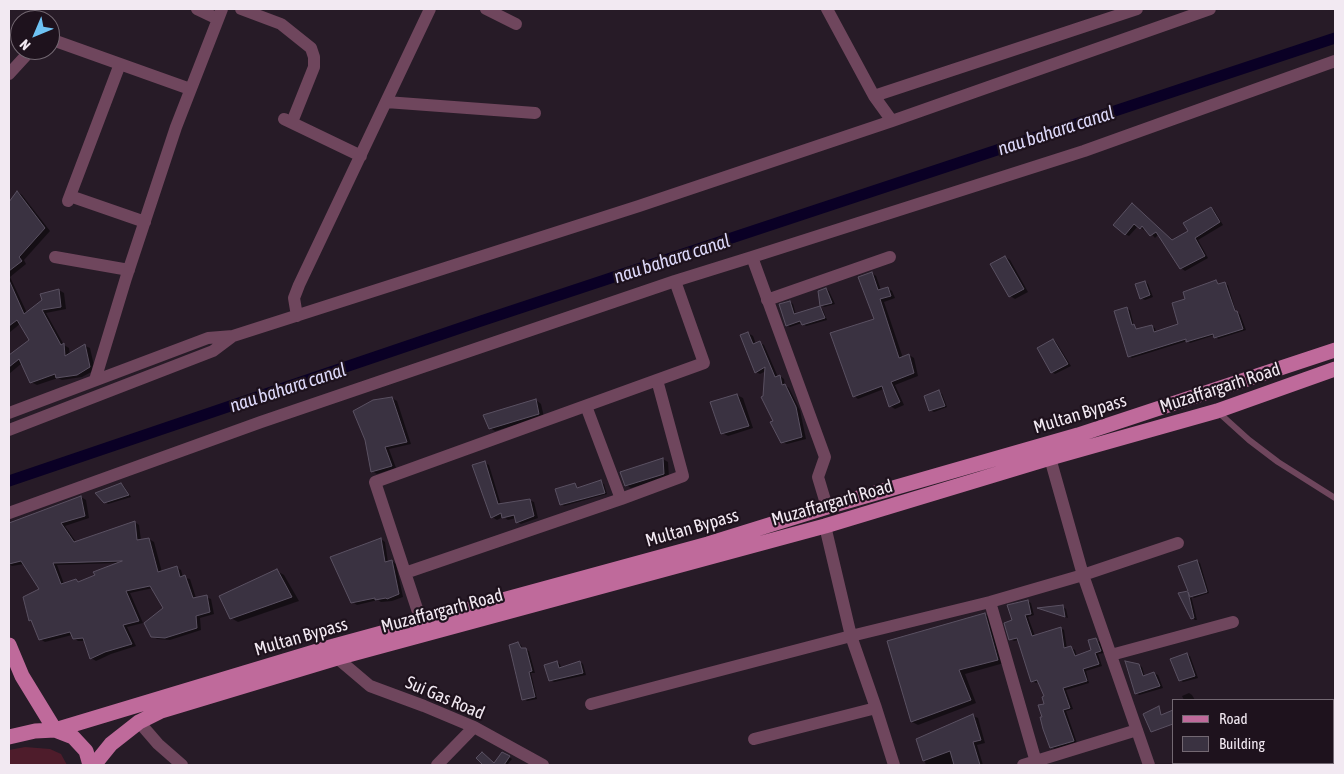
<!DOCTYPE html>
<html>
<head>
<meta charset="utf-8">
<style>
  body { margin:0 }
  #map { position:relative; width:1344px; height:774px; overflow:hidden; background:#271b27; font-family:"Asap Condensed",sans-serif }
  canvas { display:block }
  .frame { position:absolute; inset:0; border:10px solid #f2e9f2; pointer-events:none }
  .legend { position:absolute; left:1172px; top:699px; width:162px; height:65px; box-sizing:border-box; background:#1e121d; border:1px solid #736872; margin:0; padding:6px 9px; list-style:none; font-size:15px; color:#f2e9f2 }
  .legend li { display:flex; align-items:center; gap:10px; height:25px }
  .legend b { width:25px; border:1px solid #736872 }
  .north { position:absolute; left:10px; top:10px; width:50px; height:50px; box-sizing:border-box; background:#1e121d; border:1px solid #736872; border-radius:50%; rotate:225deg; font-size:14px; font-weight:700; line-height:20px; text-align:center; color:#f2e9f2 }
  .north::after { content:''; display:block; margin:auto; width:18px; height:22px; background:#6ec2f3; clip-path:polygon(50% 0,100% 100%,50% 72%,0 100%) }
</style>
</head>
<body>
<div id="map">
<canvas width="1344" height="774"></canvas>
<div class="frame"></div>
<ul class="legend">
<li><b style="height:6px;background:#bf6a9b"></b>Road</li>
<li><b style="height:14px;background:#3a3241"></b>Building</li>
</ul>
<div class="north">N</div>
</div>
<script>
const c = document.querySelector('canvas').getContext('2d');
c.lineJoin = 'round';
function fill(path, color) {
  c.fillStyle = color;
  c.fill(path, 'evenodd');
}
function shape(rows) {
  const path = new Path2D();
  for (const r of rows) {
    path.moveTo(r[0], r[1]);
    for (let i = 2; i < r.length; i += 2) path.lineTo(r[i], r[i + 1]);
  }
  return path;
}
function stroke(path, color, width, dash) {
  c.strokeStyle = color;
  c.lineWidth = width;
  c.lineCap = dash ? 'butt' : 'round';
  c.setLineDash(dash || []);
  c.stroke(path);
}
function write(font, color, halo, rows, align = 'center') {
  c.font = font + ' "Asap Condensed",sans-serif';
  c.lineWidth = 4.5;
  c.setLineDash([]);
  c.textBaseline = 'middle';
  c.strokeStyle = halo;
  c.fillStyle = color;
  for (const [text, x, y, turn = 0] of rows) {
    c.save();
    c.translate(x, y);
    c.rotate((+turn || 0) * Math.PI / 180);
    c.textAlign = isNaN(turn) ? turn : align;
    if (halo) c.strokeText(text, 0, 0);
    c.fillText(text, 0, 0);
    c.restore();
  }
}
const green = shape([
  [25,747,50,749,61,754,67,765,9,765,9,750]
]);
const shadow = shape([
  [18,192,22,195,50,231,24,260,26,264,10,277,27,313,43,300,42,295,59,290,64,293,66,309,46,313,64,345,69,348,70,355,85,346,90,348,95,370,82,377,62,380,58,378,37,385,31,382,22,363,9,374,9,357,31,340,21,323,9,333,9,204],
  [1133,205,1173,241,1190,231,1211,208,1214,210,1223,225,1198,240,1208,258,1185,271,1181,268,1159,234,1155,238,1146,228,1144,230,1138,226,1129,236,1125,234],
  [1005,257,1010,260,1028,292,1015,299,1010,296],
  [872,273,876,276,881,290,888,288,892,291,895,298,884,302,903,358,909,355,914,358,918,376,895,385,904,405,895,409,890,406,884,389,858,399,854,396,875,320],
  [1145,282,1148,284,1153,297,1145,300,1141,298],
  [1216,282,1220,285,1225,284,1228,285,1236,312,1240,314,1246,330,1218,339,1215,335,1190,343,1187,341,1132,358,1129,356,1127,309,1130,310,1134,326,1138,330,1152,327,1155,328,1156,333,1180,325,1187,300],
  [826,289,829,291,835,304,824,307,821,305],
  [790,302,793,304,796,315,820,308,823,310,827,320,806,326,802,323,790,327,787,326],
  [748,333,753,336,756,344,760,343,764,345,778,377,780,376,784,379,785,385,789,388,800,410,806,439,787,444,782,442,764,397,766,371,760,374,756,372],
  [1053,340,1056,342,1071,366,1055,374,1052,372],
  [939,392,942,394,947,407,934,412,930,410],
  [737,395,743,398,753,428,728,436,722,433],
  [392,398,397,401,411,444,389,449,396,468,377,474,372,471],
  [536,400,541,404,544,417,495,431,490,428],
  [663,459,668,462,669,477,631,488,626,485],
  [485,463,489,465,501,505,529,500,534,502,538,518,521,524,517,522,516,518,508,520,505,518,520,514,519,512,505,516,505,518,503,517,497,520,492,517],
  [600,482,604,484,607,494,564,506,561,504,575,484,579,489],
  [121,484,124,486,131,497,108,504,104,502],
  [81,497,86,500,89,518,65,526,76,542,135,522,139,525,141,540,149,539,154,542,162,572,176,567,181,570,183,577,190,579,196,598,206,597,211,599,214,614,200,618,201,630,170,640,157,639,152,636,165,608,153,588,130,593,143,623,127,627,136,646,111,654,96,661,91,658,85,641,78,641,74,638,72,635,45,642,40,639,32,621,30,620,40,590,24,564,12,566,9,564,9,524],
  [119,563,80,583,76,580,64,584,57,565],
  [381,539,385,542,388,562,392,561,396,564,403,597,392,601,381,602,378,600,357,605,352,602],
  [1197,561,1200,563,1209,593,1194,598,1191,596,1197,620,1195,620,1192,618,1180,594,1189,591],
  [277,571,284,575,299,601,238,622,231,618],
  [1027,601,1031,603,1034,615,1028,617,1035,636,1061,628,1064,630,1067,649,1071,648,1075,650,1077,657,1093,651,1096,640,1100,642,1104,653,1098,654,1102,666,1086,671,1089,683,1066,690,1073,709,1066,711,1077,743,1055,749,1051,747,1043,718,1045,697,1039,682,1036,683,1032,681,1019,640,1014,641,1010,639,1014,621],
  [1063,607,1066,609,1068,618,1041,609],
  [985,614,991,618,1004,663,965,674,976,703,918,725,912,722],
  [518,643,521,645,523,649,529,651,535,673,531,673,537,699,527,701,524,699],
  [1187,655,1190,656,1198,678,1183,682,1180,680],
  [556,662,560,664,561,668,580,662,583,664,586,675,554,682,550,680],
  [1139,665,1142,667,1145,677,1154,673,1158,675,1163,688,1139,695,1136,693],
  [1189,693,1192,695,1195,700,1184,700,1182,696],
  [973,716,978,718,985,743,977,745,983,765,926,765,918,740],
  [503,753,512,759,507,765,480,765,482,763,495,764]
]);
const canal = shape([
  [9,481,481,321,1335,38]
]);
const building = shape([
  [17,191,45,228,19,257,22,261,9,271,9,202,17,191],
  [1132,203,1172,240,1188,231,1183,223,1211,207,1220,222,1195,238,1205,256,1180,269,1156,232,1150,236,1142,226,1140,229,1134,224,1125,235,1113,225,1132,203],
  [1005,256,1024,289,1009,297,990,264,1005,256],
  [872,272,878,290,888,287,891,296,880,299,899,358,909,354,914,373,891,382,900,402,889,407,882,386,853,397,830,333,874,319,858,277,872,272],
  [9,280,24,314,42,300,40,294,59,289,61,307,42,310,61,345,64,343,65,356,85,344,90,367,77,375,56,378,55,374,30,383,19,359,9,367,9,355,29,340,17,320,9,326,9,280],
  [1216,280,1218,284,1225,282,1235,311,1237,311,1243,329,1214,338,1213,334,1186,342,1186,339,1128,357,1114,311,1127,307,1132,325,1134,324,1136,329,1152,325,1154,332,1178,324,1172,303,1185,299,1183,292,1216,280],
  [1145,281,1150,295,1140,299,1135,284,1145,281],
  [826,288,832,303,820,306,818,291,826,288],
  [790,301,794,314,820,306,825,318,802,325,800,321,786,326,779,304,790,301],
  [748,332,753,344,760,341,775,377,780,375,782,385,785,384,796,407,802,437,781,443,770,422,773,421,761,397,763,396,765,367,755,373,740,335,748,332],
  [1053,339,1068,364,1051,373,1037,348,1053,339],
  [939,390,945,406,929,411,924,396,939,390],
  [737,394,749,426,721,434,710,402,737,394],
  [392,397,407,442,385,447,392,466,371,472,365,440,353,411,373,400,392,397],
  [536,399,539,414,489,429,483,415,536,399],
  [663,458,664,474,625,486,620,472,663,458],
  [485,461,498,504,530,499,534,516,516,523,514,515,502,518,501,513,491,518,472,465,485,461],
  [601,480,605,493,560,505,555,489,575,483,577,488,601,480],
  [121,483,129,495,104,503,95,493,121,483],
  [81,496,85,516,61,523,74,542,135,521,137,540,149,538,158,572,177,566,180,577,185,575,193,598,207,595,210,612,196,616,197,628,165,638,151,637,144,623,163,608,150,586,126,591,139,621,123,625,132,644,105,652,90,659,83,638,73,639,70,632,39,640,31,620,29,621,23,597,39,589,21,561,9,564,9,523,81,496],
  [122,561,93,572,95,575,78,582,76,579,61,584,53,563,122,561],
  [381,538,385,562,392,560,399,594,387,599,386,598,375,600,375,598,351,603,330,557,381,538],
  [1197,560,1207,592,1190,597,1188,592,1194,618,1191,619,1178,593,1188,591,1178,566,1197,560],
  [277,569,292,597,230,619,219,596,277,569],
  [1028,600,1031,614,1025,615,1032,636,1061,627,1064,648,1071,646,1075,656,1091,650,1088,640,1096,638,1101,651,1095,653,1099,664,1083,669,1087,681,1063,688,1070,708,1063,710,1074,741,1050,748,1043,729,1040,717,1042,717,1038,705,1044,704,1042,697,1044,696,1037,680,1031,682,1017,638,1009,640,1004,623,1012,620,1007,605,1028,600],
  [1063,605,1065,617,1037,608,1063,605],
  [985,613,998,660,959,670,971,700,911,722,887,641,985,613],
  [518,642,521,648,526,648,532,671,529,672,535,697,522,700,509,645,518,642],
  [1187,653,1195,676,1179,681,1170,659,1187,653],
  [557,661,559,668,580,661,583,673,549,681,544,665,557,661],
  [1125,661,1139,664,1143,676,1154,672,1160,686,1135,694,1125,661],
  [1159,706,1161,715,1173,710,1173,724,1151,732,1143,714,1159,706],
  [973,714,981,740,973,742,980,765,954,765,950,751,923,761,916,739,973,714],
  [482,752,494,763,502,752,510,756,504,765,483,765,476,758,482,752]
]);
const lane = shape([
  [1218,412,1249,440,1278,462,1335,498]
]);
const street = shape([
  [197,9,218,19],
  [241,9,281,24,311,48,314,57,314,67,292,122],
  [486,9,516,24],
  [827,9,874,96,892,121],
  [50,39,190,89],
  [9,74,31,50],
  [874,96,1137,9],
  [386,102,535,113],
  [284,119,361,156],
  [70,196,145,222],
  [68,201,120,64],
  [55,257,129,270],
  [752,257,1084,151,1335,61],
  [675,281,752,257,825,457,818,477,827,507],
  [767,300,890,257],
  [297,316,294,298,299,285,430,9],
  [95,380,126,278,176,127,222,9],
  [586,406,621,499,683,476,657,380],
  [9,413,208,338,233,336,639,206,892,121,1210,9],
  [9,430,213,351,233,336],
  [1050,458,1083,575,1149,765],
  [9,513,261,422,675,281,704,363,375,482,424,630],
  [825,526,851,636,876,708,894,765],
  [405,573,621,499],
  [990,602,1036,762],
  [1111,655,1233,622],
  [337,658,370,686,424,706,474,727,543,765],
  [591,704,851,636,990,602,1083,575,1178,543],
  [139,722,158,744,182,765],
  [754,739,876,708],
  [437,765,474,727],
  [1023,765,1137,730]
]);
const primary = shape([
  [9,645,22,676,55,730,334,646,708,544,827,507,1078,435,1335,350],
  [9,737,35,731,55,730,73,737,86,751,90,765],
  [94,765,111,744,139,722,161,711,337,658,825,526,1050,458,1217,411,1335,369]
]);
const streetNames = [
  ["Muzaffargarh Road",1220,388,-18],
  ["Multan Bypass",1080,414,-17],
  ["Muzaffargarh Road",832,503,-16],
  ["Multan Bypass",692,528,-16],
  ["Muzaffargarh Road",442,611,-15],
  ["Multan Bypass",301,637,-16],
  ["Sui Gas Road",445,698,23]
];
const waterNames = [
  ["nau bahara canal",1056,131,-18],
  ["nau bahara canal",672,259,-18],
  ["nau bahara canal",288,388,-18]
];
fill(green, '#4e1c2b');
fill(shadow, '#0007');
stroke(canal, '#0a0025', 11);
fill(building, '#3a3241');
stroke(building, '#5a5162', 1);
stroke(lane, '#6f465d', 6);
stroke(street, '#6f465d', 12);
stroke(primary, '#bf6a9b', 15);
write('18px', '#f2e9f2', '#1e121d', streetNames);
write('italic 19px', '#ddd9fa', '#1e121d', waterNames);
</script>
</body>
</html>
